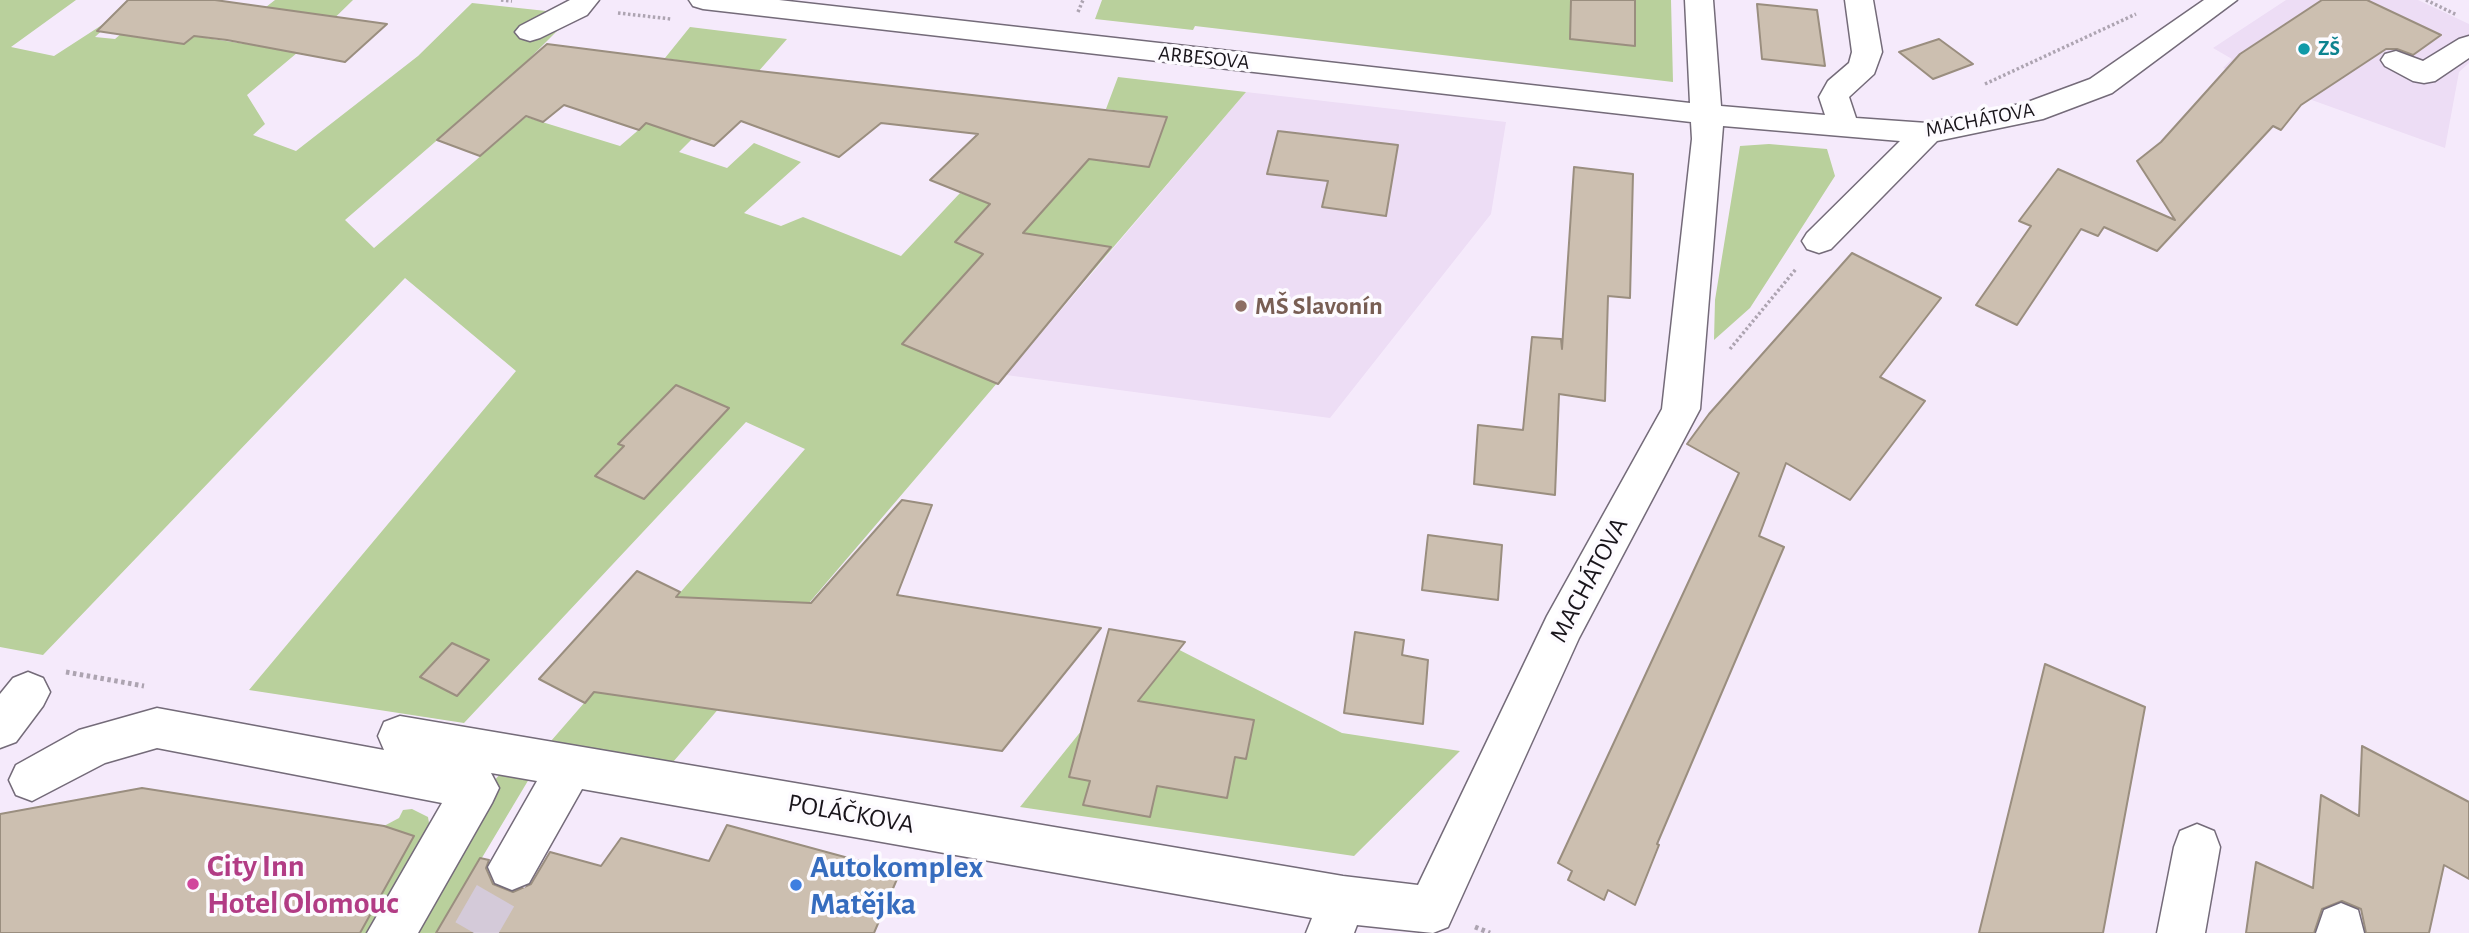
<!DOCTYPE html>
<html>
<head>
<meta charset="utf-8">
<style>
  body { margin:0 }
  canvas { display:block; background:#f5eafb }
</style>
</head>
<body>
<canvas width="2469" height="933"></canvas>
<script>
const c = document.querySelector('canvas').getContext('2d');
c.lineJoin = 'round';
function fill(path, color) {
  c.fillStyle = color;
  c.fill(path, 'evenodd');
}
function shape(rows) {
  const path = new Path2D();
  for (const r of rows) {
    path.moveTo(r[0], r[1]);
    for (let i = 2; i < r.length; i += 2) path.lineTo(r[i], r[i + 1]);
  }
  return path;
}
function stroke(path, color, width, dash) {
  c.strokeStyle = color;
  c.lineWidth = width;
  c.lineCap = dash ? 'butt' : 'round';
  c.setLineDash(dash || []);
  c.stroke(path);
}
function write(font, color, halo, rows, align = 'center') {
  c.font = font + ' "Alegreya Sans",sans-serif';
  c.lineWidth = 7;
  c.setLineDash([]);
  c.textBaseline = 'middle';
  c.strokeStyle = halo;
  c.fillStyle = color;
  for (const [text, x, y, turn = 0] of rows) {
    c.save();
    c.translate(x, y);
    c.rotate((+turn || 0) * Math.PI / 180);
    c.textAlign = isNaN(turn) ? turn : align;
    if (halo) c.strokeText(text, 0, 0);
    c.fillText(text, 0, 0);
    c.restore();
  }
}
const built = shape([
  [2286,0,2418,0,2469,24,2469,63,2459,72,2445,148,2223,68,2232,59,2213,48],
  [1246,92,1506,122,1491,214,1330,418,1006,375]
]);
const green = shape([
  [0,0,76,0,11,47,54,56,105,23,109,24,95,37,115,39,129,27,160,41,183,44,193,36,252,45,291,12,266,7,275,0,353,0,310,42,247,95,265,124,253,135,296,151,418,56,472,3,574,14,517,71,345,220,374,248,526,117,620,146,680,94,705,65,665,58,690,27,787,39,728,106,675,132,692,139,679,152,727,168,754,143,801,162,744,213,781,226,803,217,901,256,960,193,1014,210,1093,153,1114,155,1113,163,1149,167,1166,117,1106,109,1118,77,1246,92,673,762,551,741,805,449,746,422,464,723,249,690,516,371,405,278,43,655,0,647],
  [1102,0,1671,0,1673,82,1195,26,1193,30,1095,19],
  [1769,144,1827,149,1835,176,1750,308,1714,340,1715,300,1740,146],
  [1156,638,1342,733,1460,751,1354,856,1020,807],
  [501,773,529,779,437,933,406,933,493,782],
  [412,809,428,817,430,829,378,933,360,933,414,836,384,826,399,818,403,810]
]);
const building = shape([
  [128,0,215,0,387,24,345,62,227,40,194,36,184,44,97,31,128,0],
  [1571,0,1635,0,1635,46,1570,39,1571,0],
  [2322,0,2367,0,2441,35,2413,55,2397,49,2386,49,2301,105,2281,130,2273,126,2157,251,2104,227,2098,236,2081,229,2017,325,1976,305,2031,226,2019,221,2058,169,2175,220,2137,161,2161,142,2240,54,2322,0],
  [1757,4,1817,10,1825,66,1762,59,1757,4],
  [1939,39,1973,64,1933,79,1899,52,1939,39],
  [547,44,759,71,1167,117,1149,167,1089,159,1023,233,1111,247,998,384,902,344,983,254,955,242,990,204,930,180,978,134,881,123,839,157,741,121,714,146,646,123,639,130,564,105,543,122,526,116,480,156,437,140,547,44],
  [1278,131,1398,145,1386,216,1322,207,1328,181,1267,174,1278,131],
  [1574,167,1633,174,1630,298,1608,296,1605,401,1559,394,1555,495,1474,484,1478,425,1523,430,1532,337,1561,339,1562,349,1574,167],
  [1852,253,1941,298,1880,377,1925,401,1850,500,1786,463,1759,536,1784,547,1657,844,1659,845,1635,905,1608,890,1604,900,1568,880,1572,871,1558,863,1739,473,1687,444,1709,414,1852,253],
  [676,385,729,408,644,499,595,476,624,446,618,444,676,385],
  [902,500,932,505,897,595,1101,628,1002,751,594,692,585,703,539,679,637,571,680,592,676,597,811,603,902,500],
  [1428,535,1502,545,1498,600,1422,590,1428,535],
  [1109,629,1185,642,1138,701,1254,720,1246,759,1235,757,1227,798,1157,786,1150,817,1083,805,1090,781,1069,777,1109,629],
  [1355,632,1404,640,1402,655,1428,660,1423,724,1344,713,1355,632],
  [452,643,489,660,457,696,420,677,452,643],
  [2045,664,2145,707,2103,933,1979,933,2045,664],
  [2362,746,2469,802,2469,879,2444,865,2429,933,2366,933,2361,909,2342,901,2322,909,2314,933,2246,933,2256,862,2313,888,2321,795,2359,816,2362,746],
  [142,788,384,826,414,836,360,933,0,933,0,814,142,788],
  [727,825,900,872,874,933,436,933,480,858,489,860,486,868,493,884,513,892,531,884,550,852,601,866,621,838,709,861,727,825]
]);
const minorTunnel = shape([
  [474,933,512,867]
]);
const pathFar1 = shape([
  [501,0,512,1],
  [2426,0,2457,15],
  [1078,12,1083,0],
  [618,13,671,19],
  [1985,84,2136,14],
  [1730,349,1796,269]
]);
const path = shape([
  [66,672,144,686],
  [1475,927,1490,933]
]);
const minor = shape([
  [570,0,599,0,587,15,540,38,530,41,520,38,515,32,520,26,570,0],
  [689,0,779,0,1690,103,1685,0,1713,0,1721,106,1825,115,1819,97,1828,81,1849,63,1852,52,1845,0,1873,0,1882,52,1874,74,1849,97,1856,118,1927,123,2025,103,2090,79,2204,0,2237,0,2112,93,2043,119,1937,141,1831,249,1819,253,1807,249,1802,241,1807,233,1900,141,1723,126,1700,409,1579,638,1448,927,1433,933,1357,925,1354,933,1306,933,1312,918,582,789,529,883,512,890,495,883,488,867,537,781,491,773,499,788,492,803,418,933,367,933,442,803,157,748,105,763,32,801,16,795,9,780,16,765,79,730,157,708,384,750,378,736,384,722,400,716,1343,876,1418,885,1547,616,1662,409,1692,139,1691,122,703,9,693,6,689,0],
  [2469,36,2469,58,2435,81,2424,83,2413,81,2385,66,2381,60,2385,54,2396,51,2423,61,2459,39,2469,36],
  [28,672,43,678,50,692,43,706,16,742,0,748,0,694,13,678,28,672],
  [2197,824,2214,831,2220,847,2205,933,2157,933,2174,847,2180,831,2197,824],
  [2341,903,2358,910,2364,933,2316,933,2324,910,2341,903]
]);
const markers = [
  [2304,49,7,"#0f9aa8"],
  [1241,306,7,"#8d6e63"],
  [193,884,7,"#d1479c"],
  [796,885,7,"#3f7fe0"]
];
const farCulturenames = [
  ["ZŠ",2318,49]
];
const farStreetnames = [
  ["ARBESOVA",1204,58,6],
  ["MACHÁTOVA",1980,120,-11]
];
const educationNames = [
  ["MŠ Slavonín",1255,306]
];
const streetNames = [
  ["MACHÁTOVA",1589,580,-62],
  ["POLÁČKOVA",851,814,10]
];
const nearHotelnames = [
  ["City Inn",207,866],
  ["Hotel Olomouc",207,903]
];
const nearShopnames = [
  ["Autokomplex",810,867],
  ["Matějka",810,904]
];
fill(built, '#edddf5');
fill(green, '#b9d09c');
fill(building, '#ccbfb0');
stroke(building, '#9a8e7f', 2);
stroke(minorTunnel, '#d4cad9', 43, [43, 21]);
stroke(minor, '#746b79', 3);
stroke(pathFar1, '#ada4b1', 3.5, [2.5, 2.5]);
stroke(path, '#ada4b1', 5, [3.5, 3.5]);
fill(minor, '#fff');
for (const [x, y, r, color] of markers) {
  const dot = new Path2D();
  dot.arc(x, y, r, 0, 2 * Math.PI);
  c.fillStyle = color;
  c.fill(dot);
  stroke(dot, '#fdfbff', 2.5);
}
write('bold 21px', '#0d838f', '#fdfbff', farCulturenames, 'left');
write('21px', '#19151b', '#fdfbff', farStreetnames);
write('bold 26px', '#785e54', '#fdfbff', educationNames, 'left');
write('26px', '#19151b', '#fdfbff', streetNames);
write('bold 32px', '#b23c85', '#fdfbff', nearHotelnames, 'left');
write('bold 32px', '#366cbe', '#fdfbff', nearShopnames, 'left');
</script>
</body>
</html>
